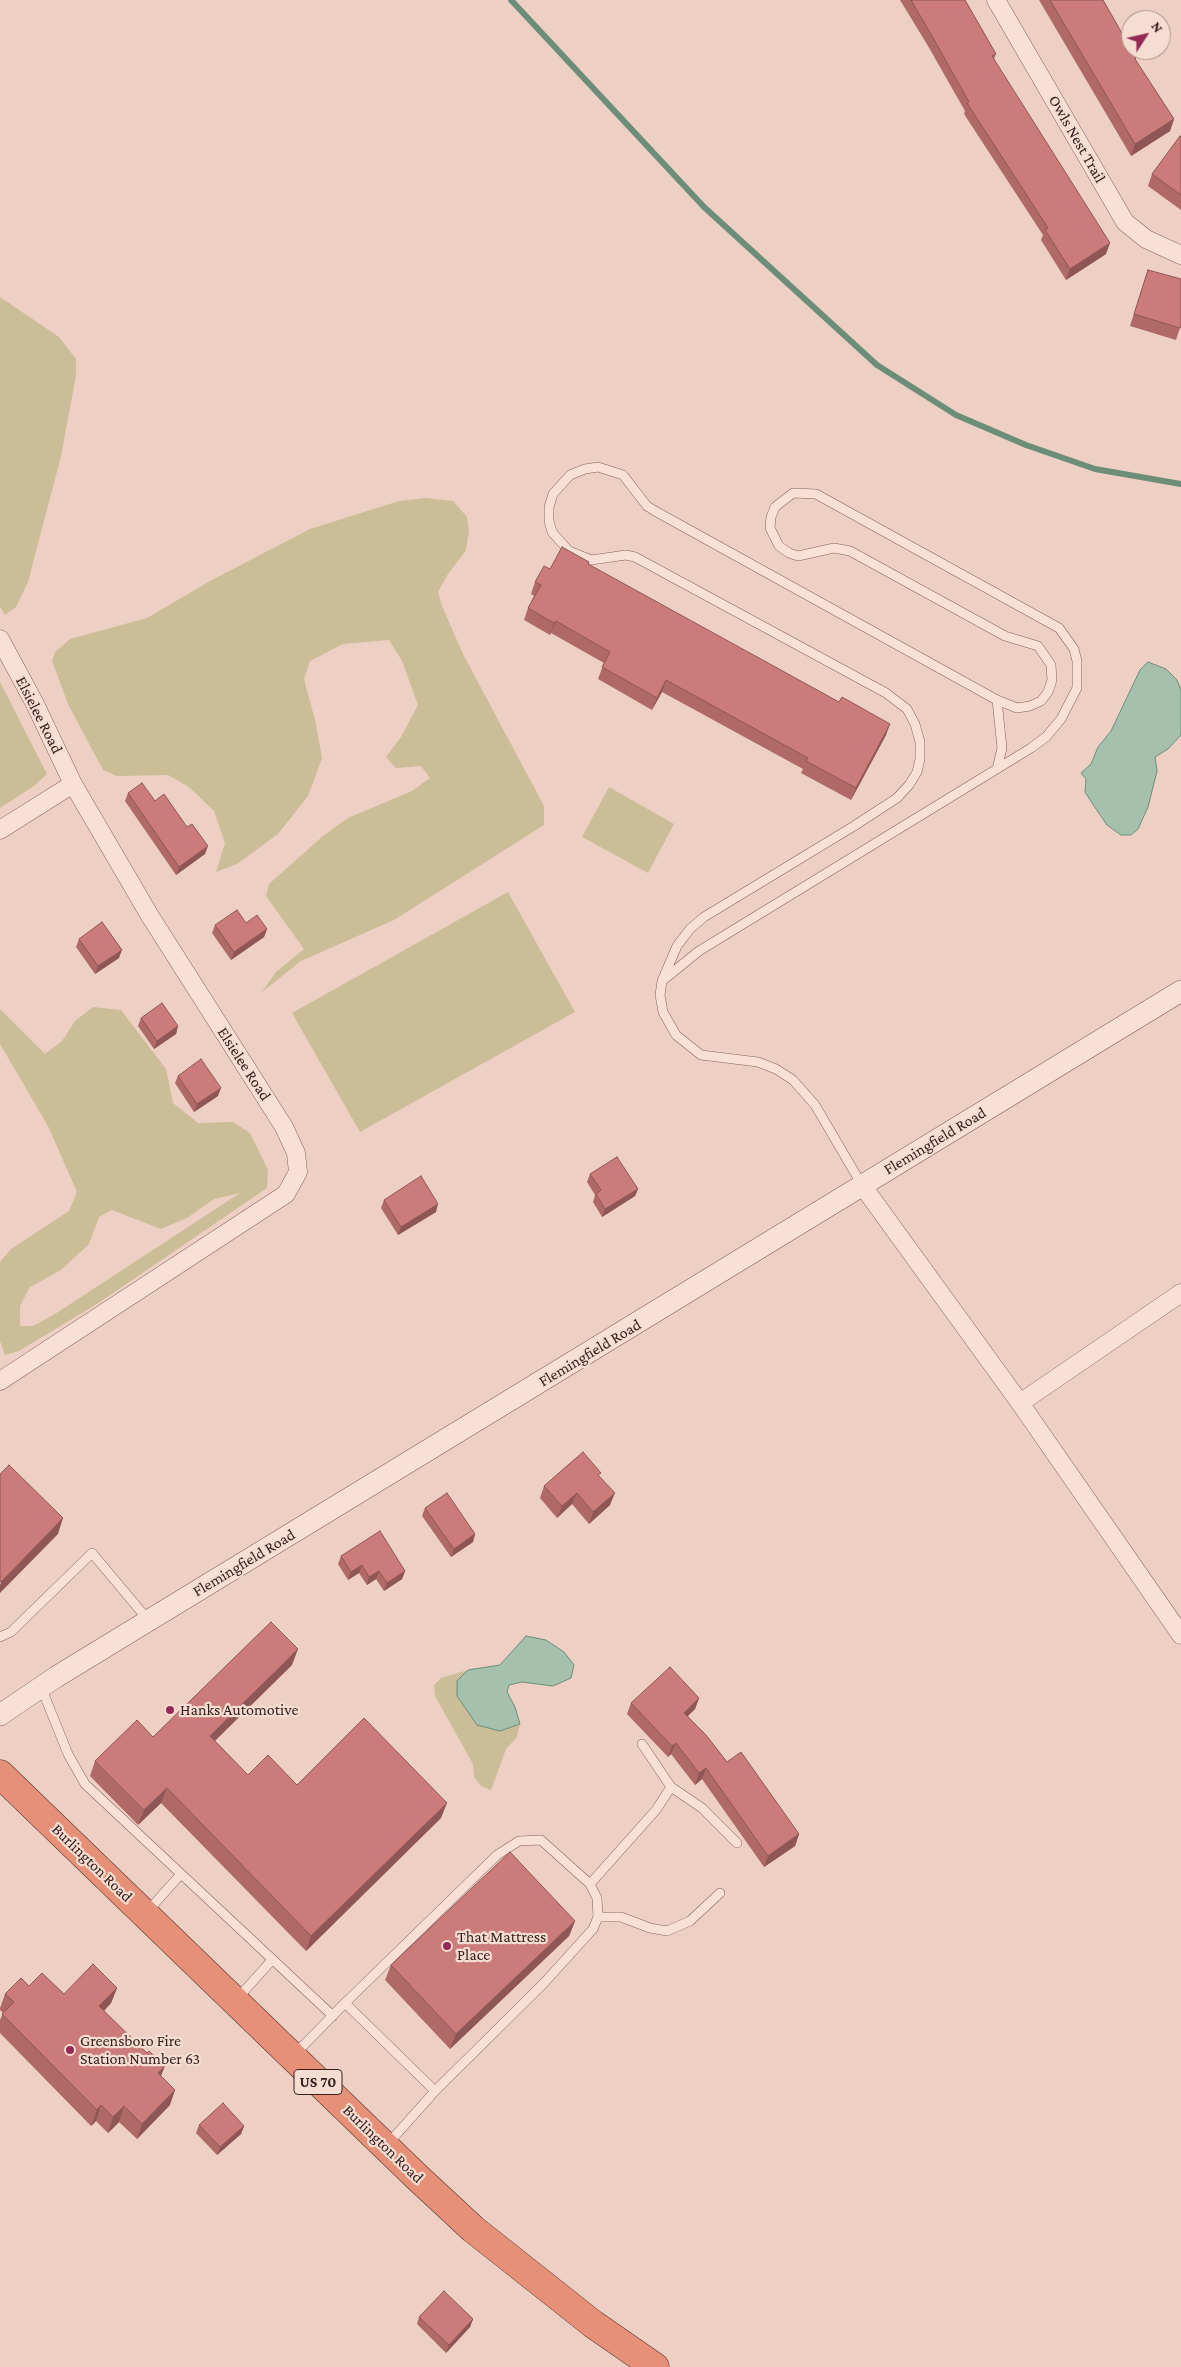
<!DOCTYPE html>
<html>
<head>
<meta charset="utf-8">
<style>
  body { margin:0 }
  #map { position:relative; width:1181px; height:2367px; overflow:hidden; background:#edd0c3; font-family:"Crimson Pro",serif }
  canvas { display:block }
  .north { position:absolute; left:1121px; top:10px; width:50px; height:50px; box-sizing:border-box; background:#f5ddd2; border:1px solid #a9918a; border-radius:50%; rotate:55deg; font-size:14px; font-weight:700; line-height:20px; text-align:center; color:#37201e }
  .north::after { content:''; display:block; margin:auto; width:18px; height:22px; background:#952b55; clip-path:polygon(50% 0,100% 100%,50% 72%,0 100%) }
</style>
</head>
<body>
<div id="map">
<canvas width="1181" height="2367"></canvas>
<div class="north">N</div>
</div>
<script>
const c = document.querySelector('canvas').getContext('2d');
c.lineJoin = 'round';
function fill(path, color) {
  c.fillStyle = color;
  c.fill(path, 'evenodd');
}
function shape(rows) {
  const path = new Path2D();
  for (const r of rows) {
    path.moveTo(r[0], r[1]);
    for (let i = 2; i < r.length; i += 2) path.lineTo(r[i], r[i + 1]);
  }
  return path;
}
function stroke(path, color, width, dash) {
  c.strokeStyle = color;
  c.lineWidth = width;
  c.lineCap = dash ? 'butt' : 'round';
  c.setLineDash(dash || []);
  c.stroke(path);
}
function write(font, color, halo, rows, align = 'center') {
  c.font = font + ' "Crimson Pro",serif';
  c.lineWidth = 4.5;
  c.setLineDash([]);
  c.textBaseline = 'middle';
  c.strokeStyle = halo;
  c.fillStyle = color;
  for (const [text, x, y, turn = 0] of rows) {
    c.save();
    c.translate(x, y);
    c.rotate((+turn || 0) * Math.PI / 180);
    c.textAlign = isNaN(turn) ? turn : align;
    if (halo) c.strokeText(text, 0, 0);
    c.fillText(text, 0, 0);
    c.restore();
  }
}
const green = shape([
  [0,297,59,337,76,359,76,376,61,456,28,582,16,607,5,615,0,607],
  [426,498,453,501,467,517,469,533,465,552,448,574,438,592,442,606,463,654,544,806,544,825,394,920,301,961,262,992,276,972,304,949,266,896,269,884,323,836,348,818,412,791,430,778,421,766,396,768,386,757,401,737,418,705,402,661,389,640,343,644,310,661,304,679,316,724,322,758,308,796,278,834,237,864,216,872,225,843,214,811,189,787,168,775,117,776,103,770,68,704,52,661,55,652,70,639,147,618,210,581,310,529,399,501],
  [0,682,47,774,34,786,0,808],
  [609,787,674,824,648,873,582,837],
  [508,892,575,1012,360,1132,292,1013],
  [93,1007,121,1010,166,1069,173,1103,198,1123,233,1122,250,1133,268,1170,267,1188,100,1302,19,1351,5,1355,0,1341,0,1262,11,1249,69,1211,77,1192,48,1126,0,1044,0,1009,45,1054,62,1041,75,1021],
  [240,1193,55,1314,33,1326,20,1326,20,1306,30,1287,61,1270,89,1244,99,1217,112,1210,161,1229,187,1218,214,1199],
  [468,1670,457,1681,500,1731,520,1724,517,1737,506,1749,491,1790,481,1786,474,1777,473,1764,435,1696,434,1685,441,1678]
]);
const water = shape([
  [1148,662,1166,669,1177,680,1181,690,1181,735,1168,749,1155,757,1157,771,1148,807,1138,829,1131,835,1121,835,1107,825,1094,806,1085,792,1086,779,1081,773,1091,764,1098,747,1111,731,1140,670,1148,662],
  [526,1636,546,1640,564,1652,574,1665,571,1678,553,1686,522,1682,509,1685,507,1692,515,1707,520,1724,500,1731,477,1725,457,1696,457,1681,468,1670,500,1665,526,1636]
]);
const stream = shape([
  [511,0,704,207,877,365,956,415,1026,445,1095,469,1181,484]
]);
const service = shape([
  [997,769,1002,748,997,700],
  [662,981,699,951,1031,748,1046,737,1061,719,1077,688,1077,661,1074,649,1059,628,816,494,793,493,775,507,771,517,770,528,779,546,789,553,798,556,834,548,850,551,1005,636,1038,646,1051,665,1052,680,1048,692,1041,701,1030,706,1017,708,997,700,655,511,647,506,623,475,598,467,585,469,570,475,553,494,549,507,549,521,552,532,569,551,591,560,626,555,635,557,886,693,907,709,915,724,920,742,920,759,917,772,909,785,897,798,854,826,704,917,690,929,677,946,662,981,660,995,663,1012,676,1035,701,1055,758,1062,776,1069,793,1080,815,1105,862,1185],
  [0,1637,11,1632,92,1553,149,1621],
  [41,1687,68,1754,85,1784,333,2016],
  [671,1787,702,1808,737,1843],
  [590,1884,656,1810,671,1787,642,1744],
  [147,1912,181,1874],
  [598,1917,621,1917,650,1928,667,1931,690,1921,720,1893],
  [237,1999,272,1960],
  [345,2003,497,1855,519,1841,541,1840,590,1884,597,1898,598,1917,593,1929,544,1983,435,2091],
  [295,2054,345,2003,435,2091,387,2145]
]);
const minor = shape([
  [996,0,1125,222,1146,239,1181,255],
  [0,639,35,704,73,784,150,916,284,1127,296,1153,298,1172,286,1194,0,1381],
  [0,830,73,784],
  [862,1185,1020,1403,1181,1635],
  [1020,1403,1181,1293]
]);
const tertiary = shape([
  [0,1715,56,1677,1181,991]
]);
const trunk = shape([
  [0,1774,417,2177,473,2229,593,2324,655,2367]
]);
const wall = shape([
  [900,0,965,0,996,54,994,59,1106,254,1066,280,1041,240,1043,235,964,114,965,111,928,46],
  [1039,0,1103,0,1135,60,1174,119,1170,131,1131,156],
  [1181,137,1181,210,1148,186,1152,174],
  [1148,270,1181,325,1176,340,1130,326],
  [589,562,588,565,886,735,851,800,801,773,803,769,662,692,652,710,598,679,604,663,551,633,550,635,524,620,528,608,534,596,531,594,535,582,550,569],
  [128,793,155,801,205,854,176,875,125,801],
  [246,923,267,929,264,937,231,960,212,933,215,925],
  [79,939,119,958,95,974,76,947],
  [141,1018,178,1026,176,1034,154,1049,138,1026],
  [178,1076,218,1096,194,1112,175,1083],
  [590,1174,638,1189,635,1196,602,1217,593,1202,595,1195,587,1182],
  [384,1200,436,1212,398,1235,381,1208],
  [599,1477,610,1505,589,1524,572,1504,557,1518,540,1498,544,1486],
  [425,1508,475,1534,473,1542,451,1557,422,1516],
  [341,1556,405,1571,402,1579,384,1591,376,1579,367,1585,359,1573,348,1580,338,1564],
  [292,1665,215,1741,248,1775,297,1785,441,1818,306,1951,161,1803,138,1825,90,1776,95,1761,153,1737],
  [699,1698,695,1709,688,1716,727,1762,799,1834,795,1846,764,1867,702,1779,695,1785,671,1754,668,1757,627,1714,631,1703],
  [575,1921,569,1936,450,2049,385,1980,391,1965],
  [29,1986,64,1994,117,1988,111,2003,104,2011,161,2076,170,2105,137,2139,119,2122,108,2133,96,2121,91,2126,0,2033,0,2020,3,2013,0,2010,0,2008,5,1994],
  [199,2125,244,2126,241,2134,217,2155,196,2133],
  [419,2317,473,2319,470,2327,446,2353,417,2324]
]);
const shadedWall = shape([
  [1174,119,1170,131,1131,156,1135,144],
  [1110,243,1106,254,1066,280,1070,269],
  [556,621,551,633,550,635,554,623],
  [666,680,662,692,652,710,657,698],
  [890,724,886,735,851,800,856,788],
  [208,846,205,854,176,875,179,867],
  [267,929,264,937,231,960,234,952],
  [122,950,119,958,95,974,98,966],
  [178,1026,176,1034,154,1049,157,1041],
  [221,1088,218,1096,194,1112,197,1104],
  [638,1189,635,1196,602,1217,605,1209],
  [438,1204,436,1212,398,1235,401,1227],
  [577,1493,572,1504,557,1518,562,1506],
  [615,1493,610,1505,589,1524,593,1512],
  [63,1518,58,1534,0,1593,0,1585,1,1582],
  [475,1534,473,1542,451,1557,454,1549],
  [362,1565,359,1573,348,1580,351,1572],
  [379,1571,376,1579,367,1585,369,1577],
  [405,1571,402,1579,384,1591,387,1583],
  [298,1649,292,1665,204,1751,210,1736],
  [699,1698,695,1709,679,1724,684,1713],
  [676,1743,671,1754,668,1757,672,1746],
  [706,1768,702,1779,695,1785,699,1773],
  [167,1788,161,1803,138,1825,144,1810],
  [447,1803,441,1818,306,1951,311,1936],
  [799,1834,795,1846,764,1867,768,1856],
  [575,1921,569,1936,450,2049,456,2034],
  [117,1988,111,2003,94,2022,99,2006],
  [165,2066,159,2081,158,2073],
  [175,2090,170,2105,137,2139,142,2124],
  [101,2105,96,2121,91,2126,97,2110],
  [124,2106,119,2122,108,2133,113,2117],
  [244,2126,241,2134,217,2155,220,2147],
  [473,2319,470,2327,446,2353,449,2345]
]);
const building = shape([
  [911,0,965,0,996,54,992,56,1110,243,1070,269,1045,230,1048,228,967,103,969,102,932,36,911,0],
  [1050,0,1103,0,1131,49,1131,50,1132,50,1136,58,1135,59,1174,119,1135,144,1050,0],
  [1180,136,1181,137,1181,195,1152,174,1180,136],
  [1148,270,1181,279,1181,325,1180,328,1134,314,1148,270],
  [562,547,589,562,588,564,839,702,842,697,890,724,856,788,806,761,808,758,666,680,657,698,602,667,610,652,556,621,554,623,528,608,541,585,535,582,544,566,550,569,562,547],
  [142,783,155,801,164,794,187,827,192,824,208,846,179,867,128,793,142,783],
  [237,910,246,923,257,915,267,929,234,952,215,925,237,910],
  [102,922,122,950,98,966,79,939,102,922],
  [162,1003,178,1026,157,1041,141,1018,162,1003],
  [201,1059,221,1088,197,1104,178,1076,201,1059],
  [617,1157,638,1189,605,1209,596,1194,601,1190,590,1174,617,1157],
  [421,1176,438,1204,401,1227,384,1200,421,1176],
  [583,1452,601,1473,598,1475,615,1493,593,1512,577,1493,562,1506,544,1486,583,1452],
  [9,1465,63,1518,1,1582,0,1581,0,1474,9,1465],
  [447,1493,475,1534,454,1549,425,1508,447,1493],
  [380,1531,405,1571,387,1583,379,1571,369,1577,362,1565,351,1572,341,1556,380,1531],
  [271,1622,298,1649,210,1736,248,1775,268,1755,297,1785,364,1718,447,1803,311,1936,167,1788,144,1810,95,1761,137,1720,153,1737,271,1622],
  [670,1667,699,1698,684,1713,706,1735,727,1762,741,1752,799,1834,768,1856,706,1768,699,1773,676,1743,672,1746,631,1703,670,1667],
  [510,1852,575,1921,456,2034,391,1965,510,1852],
  [93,1964,117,1988,99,2006,147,2053,149,2051,165,2066,158,2073,175,2090,142,2124,124,2106,113,2117,101,2105,97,2110,2,2014,14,2002,5,1994,21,1978,29,1986,42,1973,64,1994,93,1964],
  [223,2103,244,2126,220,2147,199,2125,223,2103],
  [444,2291,473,2319,449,2345,419,2317,444,2291]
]);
const markers = [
  [170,1710,5,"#952b55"],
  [447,1946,5,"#952b55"],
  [70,2050,5,"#952b55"]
];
const shields = [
  [318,2082,48]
];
const shieldNames = [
  ["US 70",318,2082]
];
const streetNames = [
  ["Owls Nest Trail",1077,139,60],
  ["Elsielee Road",39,715,63],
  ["Elsielee Road",244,1064,57],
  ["Flemingfield Road",935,1141,-31],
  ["Flemingfield Road",590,1353,-31],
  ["Flemingfield Road",244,1563,-31],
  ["Burlington Road",92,1863,44],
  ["Burlington Road",383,2144,44]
];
const poiNames = [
  ["Hanks Automotive",180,1710],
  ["That Mattress",457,1937],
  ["Place",457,1955],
  ["Greensboro Fire",80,2041],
  ["Station Number 63",80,2059]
];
fill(green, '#cbbd97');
fill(water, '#a5c0ad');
stroke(water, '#6c8e78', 1);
stroke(stream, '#6c8e78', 6);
stroke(service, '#87605a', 10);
stroke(minor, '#87605a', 19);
stroke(tertiary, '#87605a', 22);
stroke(trunk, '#54312e', 29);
stroke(service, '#f8e0d6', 9);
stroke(minor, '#f8e0d6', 18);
stroke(tertiary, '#f8e0d6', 21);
stroke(trunk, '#e69078', 28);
fill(wall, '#af6a68');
fill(shadedWall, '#8e5655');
fill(building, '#cb7b79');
stroke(building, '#8e5655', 1);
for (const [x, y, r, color] of markers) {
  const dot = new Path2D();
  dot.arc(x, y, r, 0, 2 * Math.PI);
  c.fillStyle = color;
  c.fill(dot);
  stroke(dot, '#f5ddd2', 2);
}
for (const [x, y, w] of shields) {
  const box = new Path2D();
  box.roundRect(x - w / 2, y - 12.5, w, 25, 4);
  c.fillStyle = '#f5ddd2';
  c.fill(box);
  stroke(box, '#37201e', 1);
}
write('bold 15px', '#37201e', null, shieldNames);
write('16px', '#37201e', '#f5ddd2', streetNames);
write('16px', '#37201e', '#f5ddd2', poiNames, 'left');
</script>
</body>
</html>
